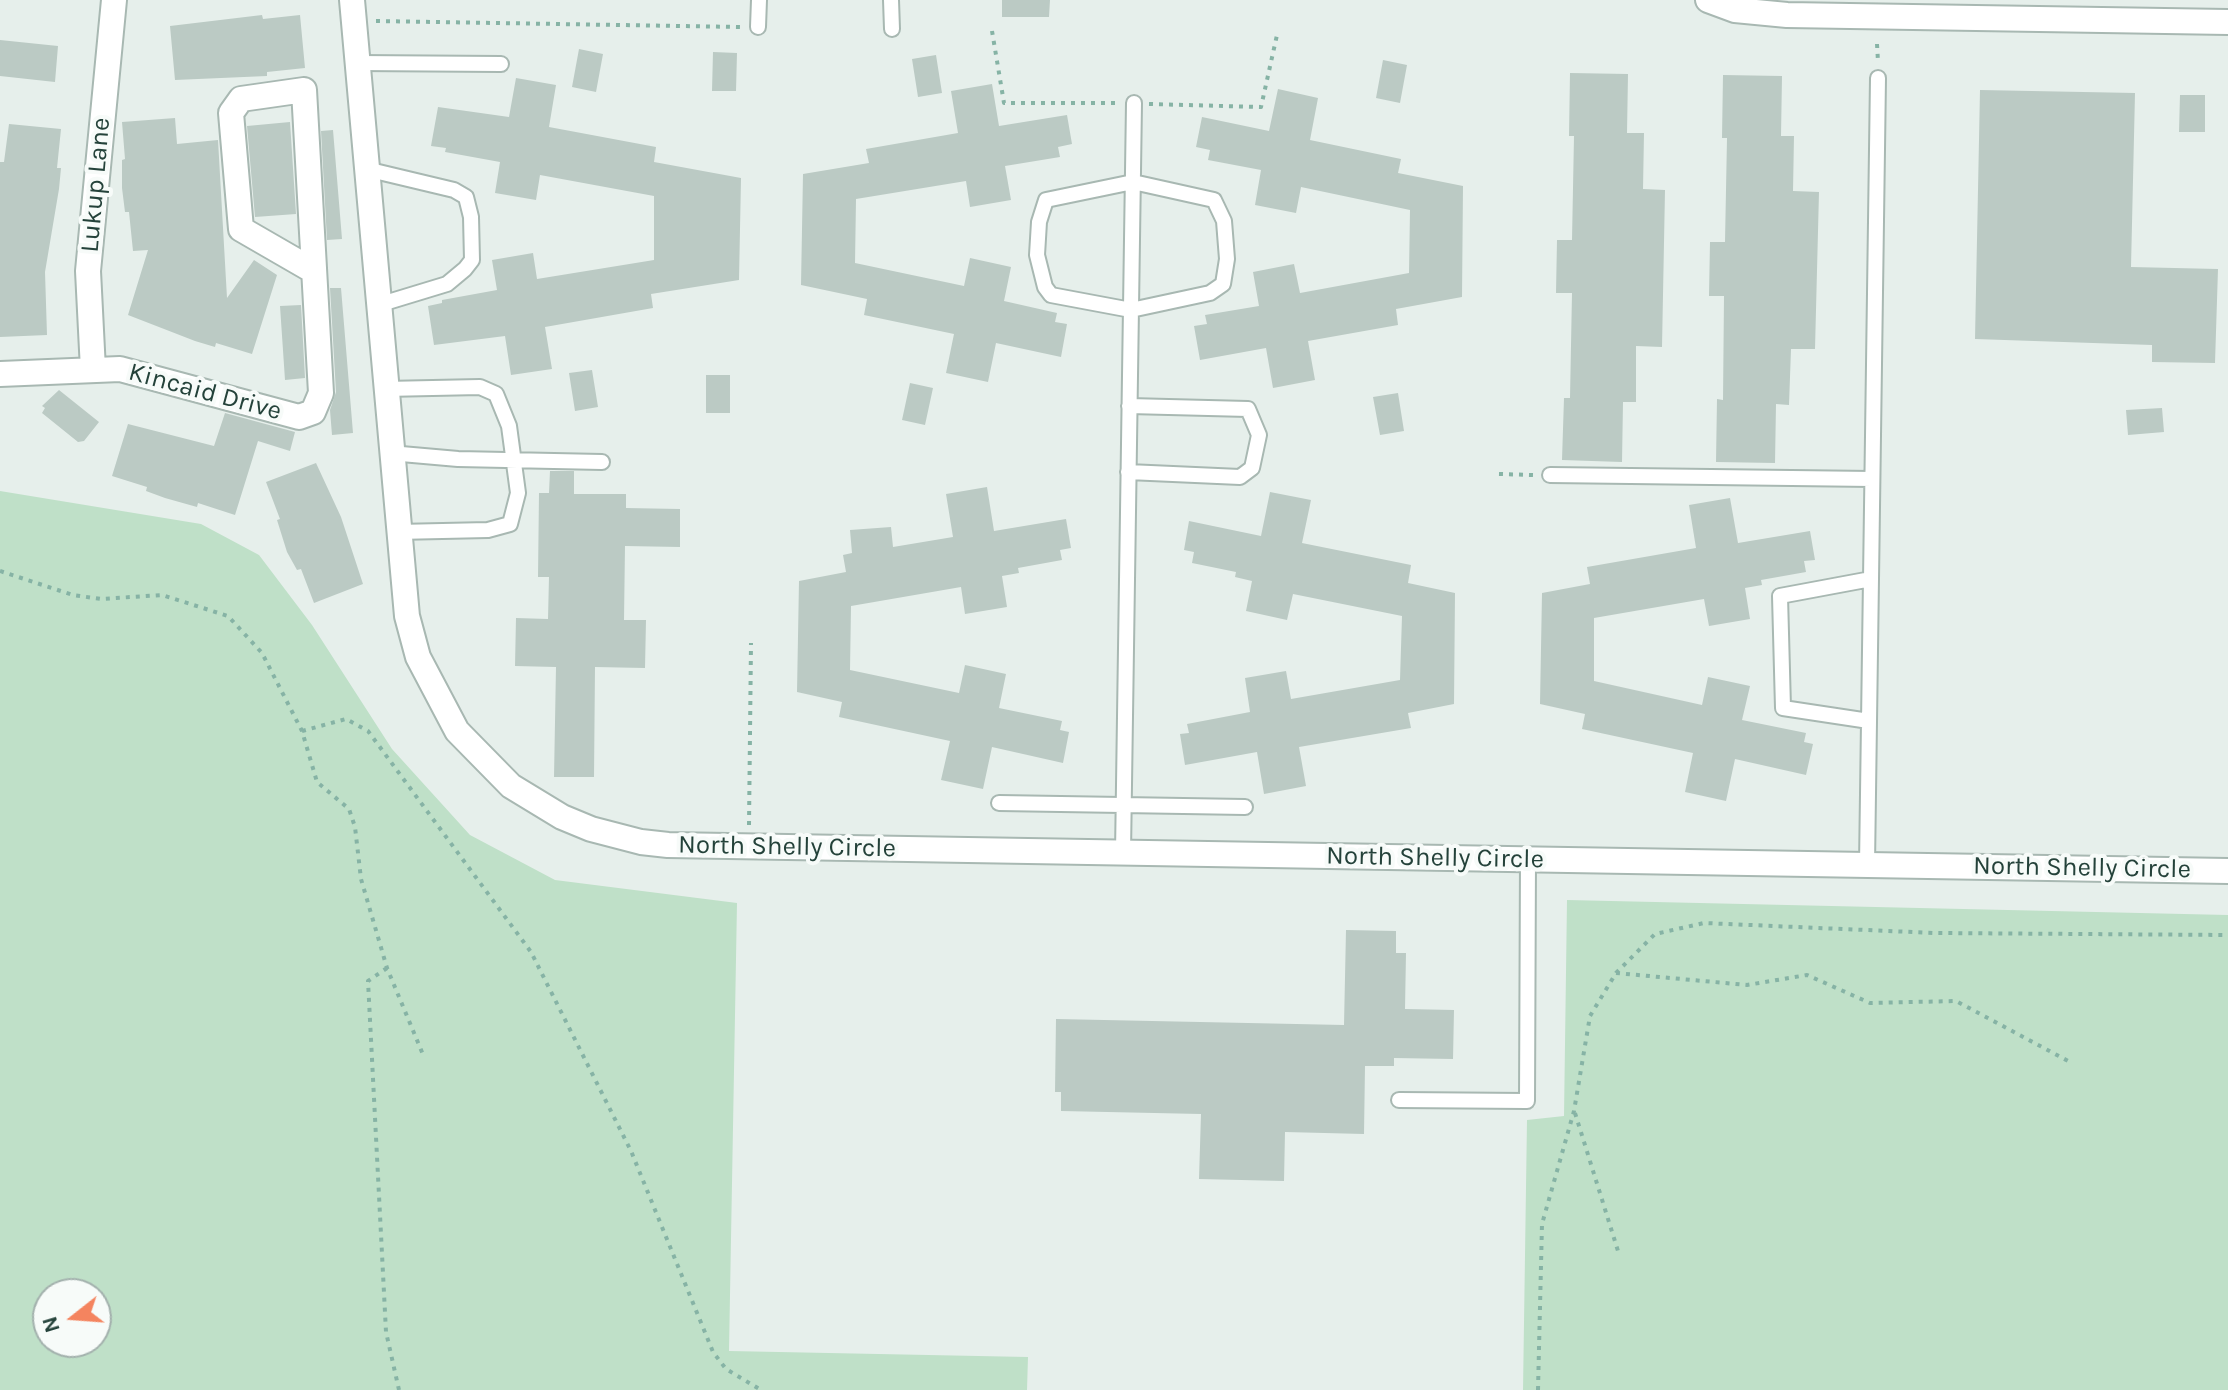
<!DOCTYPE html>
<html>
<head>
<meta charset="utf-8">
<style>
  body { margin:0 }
  #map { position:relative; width:2228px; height:1390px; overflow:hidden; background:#e6efeb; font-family:Karla,sans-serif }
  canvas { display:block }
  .north { position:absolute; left:32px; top:1278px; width:80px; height:80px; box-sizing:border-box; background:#f7fbf9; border:2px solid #a3b1ad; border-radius:50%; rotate:253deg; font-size:22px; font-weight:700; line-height:32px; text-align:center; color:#24423a }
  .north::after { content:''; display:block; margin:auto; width:28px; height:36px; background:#f4845f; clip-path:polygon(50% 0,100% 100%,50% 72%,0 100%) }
</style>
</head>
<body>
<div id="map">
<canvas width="2228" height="1390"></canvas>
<div class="north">N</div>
</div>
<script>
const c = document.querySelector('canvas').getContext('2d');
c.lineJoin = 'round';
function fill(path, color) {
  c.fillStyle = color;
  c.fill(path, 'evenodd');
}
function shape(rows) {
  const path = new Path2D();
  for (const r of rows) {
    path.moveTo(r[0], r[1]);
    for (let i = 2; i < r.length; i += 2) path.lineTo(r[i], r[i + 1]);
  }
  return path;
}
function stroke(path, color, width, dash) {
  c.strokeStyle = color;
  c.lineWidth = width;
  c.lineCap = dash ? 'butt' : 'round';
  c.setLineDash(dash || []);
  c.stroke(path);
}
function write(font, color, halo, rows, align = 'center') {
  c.font = font + ' Karla,sans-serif';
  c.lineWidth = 8;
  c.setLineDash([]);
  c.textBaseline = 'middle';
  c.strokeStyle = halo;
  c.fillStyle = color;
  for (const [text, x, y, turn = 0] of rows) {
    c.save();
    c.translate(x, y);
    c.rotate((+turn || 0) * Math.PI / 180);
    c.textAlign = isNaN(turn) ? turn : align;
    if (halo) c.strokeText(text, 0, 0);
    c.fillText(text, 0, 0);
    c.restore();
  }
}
const green = shape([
  [0,491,201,524,259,555,312,625,392,749,470,835,555,880,737,903,729,1351,1028,1357,1027,1390,0,1390],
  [96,1294,96,1342,48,1342,48,1294],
  [1567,900,2228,915,2228,1390,1523,1390,1527,1120,1564,1116]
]);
const building = shape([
  [1002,0,1050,0,1049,17,1002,17],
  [262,15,263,19,300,15,305,68,267,72,267,76,175,80,170,26],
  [0,40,58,46,55,82,0,76],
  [579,49,603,54,596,92,572,87],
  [713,52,737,53,736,91,712,91],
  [936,55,942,93,918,97,912,59],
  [1383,60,1407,65,1400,103,1376,98],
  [1570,73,1628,74,1627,133,1644,133,1643,189,1665,190,1662,347,1636,346,1636,402,1623,402,1622,462,1562,460,1564,398,1570,398,1572,293,1556,293,1557,240,1572,240,1574,136,1569,136],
  [1723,75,1782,76,1781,136,1794,136,1793,191,1819,192,1815,349,1791,349,1789,405,1776,404,1775,463,1716,462,1717,399,1723,400,1724,296,1709,296,1710,242,1725,242,1727,138,1722,138],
  [516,78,556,85,549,127,656,147,654,162,741,178,739,280,651,294,653,308,545,327,552,369,511,375,505,336,434,345,428,306,442,303,442,300,497,290,492,260,533,253,537,279,654,260,654,196,540,175,536,200,495,193,500,162,445,152,446,148,431,146,438,107,509,117],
  [992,84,999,126,1067,115,1072,144,1058,147,1060,157,1005,166,1011,200,970,207,966,181,856,199,855,263,964,286,970,258,1011,267,1004,301,1057,313,1055,322,1067,324,1061,357,996,343,988,382,946,373,954,334,864,315,867,299,801,285,803,174,869,163,866,149,958,133,951,91],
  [1278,89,1318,98,1310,140,1401,159,1398,173,1463,186,1462,297,1396,309,1398,325,1308,341,1315,380,1273,388,1266,348,1200,360,1194,326,1207,324,1205,315,1259,306,1253,272,1294,264,1300,293,1409,273,1410,210,1301,187,1296,213,1255,205,1261,170,1208,160,1210,150,1196,147,1202,117,1269,131],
  [1980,90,2135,93,2131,267,2218,269,2215,363,2152,362,2152,345,1975,339],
  [2180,95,2205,95,2205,132,2179,132],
  [175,118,177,144,218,140,227,298,254,260,277,275,252,354,216,343,215,347,195,341,128,315,148,250,133,251,129,212,125,212,122,188,122,160,125,159,122,122],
  [290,122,296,214,255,217,247,126],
  [9,124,61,129,57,168,61,168,59,189,45,272,47,335,0,337,0,162,4,162],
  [333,130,342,239,327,240,321,131],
  [330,288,341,288,353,433,332,435,330,410,336,392],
  [301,305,305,378,285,380,280,306],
  [592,370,598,407,575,411,569,373],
  [706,375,730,375,730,413,706,413],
  [910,383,933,388,925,425,902,420],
  [59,390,99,422,84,441,78,442,42,413,45,408,42,406],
  [1398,393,1404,431,1380,435,1373,397],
  [2162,408,2164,432,2128,435,2126,410],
  [225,413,295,432,290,451,258,441,235,515,198,503,197,507,165,498,146,491,147,487,112,476,128,424,214,446],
  [316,463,341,517,363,584,314,603,301,569,297,570,287,552,277,520,280,519,266,482],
  [550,471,574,471,574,494,626,494,626,508,680,509,680,547,625,546,624,620,646,620,645,668,595,667,594,777,554,777,556,667,515,666,516,618,548,619,549,577,538,577,539,493,549,493],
  [987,487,994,531,1066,519,1071,548,1060,550,1062,560,1018,568,1019,573,1002,576,1007,607,965,614,961,587,851,606,850,670,959,693,965,665,1006,674,999,708,1062,721,1060,730,1069,732,1063,763,992,747,983,789,941,780,950,741,839,717,842,702,797,692,799,581,846,572,843,555,852,553,850,530,891,527,893,547,953,537,946,494],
  [1270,492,1311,500,1302,543,1411,565,1408,583,1455,593,1454,704,1408,713,1411,728,1299,747,1306,786,1264,794,1257,752,1185,765,1180,734,1189,733,1187,724,1250,712,1245,678,1286,671,1291,699,1400,680,1402,616,1293,594,1287,620,1246,611,1252,581,1235,577,1236,572,1192,563,1194,552,1184,550,1189,521,1261,536],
  [1730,498,1738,543,1810,531,1815,560,1804,561,1806,572,1761,580,1762,585,1745,588,1750,619,1709,626,1704,599,1594,618,1594,681,1702,705,1708,677,1750,686,1742,720,1806,733,1804,742,1813,744,1806,775,1735,759,1726,801,1685,792,1693,753,1582,729,1585,714,1540,704,1542,593,1590,584,1587,567,1696,548,1689,505],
  [1346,930,1396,931,1396,953,1406,953,1405,1009,1454,1010,1453,1059,1394,1058,1394,1066,1365,1066,1364,1134,1285,1132,1284,1181,1199,1179,1201,1114,1061,1111,1061,1092,1055,1092,1056,1019,1344,1025]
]);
const path = shape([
  [376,21,740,27],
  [992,31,1004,103,1116,103],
  [1877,44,1878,62],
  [1149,104,1261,107,1277,35],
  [1499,474,1533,475],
  [0,571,73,595,101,599,162,595,228,616,262,653,302,731,317,782,349,809,355,827,361,879,387,968,424,1057],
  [302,731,346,719,368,731,531,952,631,1151,713,1352,726,1369,761,1390],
  [749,825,751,643],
  [387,968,368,981,386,1332,399,1390],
  [1616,973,1747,985,1807,975,1870,1003,1956,1001,2070,1062],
  [1575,1113,1618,1251],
  [1538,1390,1542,1224,1574,1111,1590,1016,1616,973,1655,934,1704,923,1935,933,2228,935]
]);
const service = shape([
  [891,0,892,29],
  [758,27,759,0],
  [357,63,501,64],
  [366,169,454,190,466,197,471,217,472,260,465,269,447,284,378,305],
  [1133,182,1214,200,1224,221,1227,259,1223,284,1210,293,1131,310,1051,295,1045,287,1037,255,1039,222,1046,200,1133,182],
  [385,389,480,387,496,394,509,426,518,493,510,524,488,530,397,532],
  [390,453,458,459,602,462],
  [1128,472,1240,477,1252,468,1259,435,1248,409,1129,406],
  [1550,475,1872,479],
  [1869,721,1783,708,1780,596,1871,579],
  [999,803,1245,807],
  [1123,853,1134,103],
  [1867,865,1878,78],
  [1399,1100,1527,1101,1528,859]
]);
const minor = shape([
  [352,0,407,616,418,657,457,731,511,786,562,817,591,829,641,842,668,845,2228,871],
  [1708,0,1735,10,1787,15,2228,22],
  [93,370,88,271,114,0],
  [0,374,120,369,299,417,313,412,321,393,304,90,241,99,231,113,241,229,312,270]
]);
const streetNames = [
  ["Lukup Lane",96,185,-85],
  ["Kincaid Drive",205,392,15],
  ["North Shelly Circle",787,847,1],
  ["North Shelly Circle",1435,858,1],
  ["North Shelly Circle",2082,868,1]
];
fill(green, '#bfe0c8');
fill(building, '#bbcac4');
stroke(service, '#a8b8b2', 18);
stroke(minor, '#a8b8b2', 28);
stroke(path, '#86b3a5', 4, [4, 6]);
stroke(service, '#fff', 14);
stroke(minor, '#fff', 24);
write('26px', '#24423a', '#f7fbf9', streetNames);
</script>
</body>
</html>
